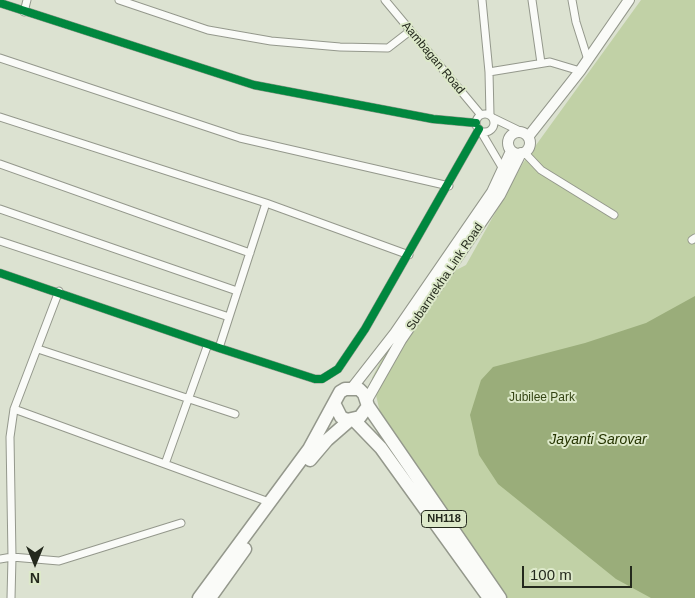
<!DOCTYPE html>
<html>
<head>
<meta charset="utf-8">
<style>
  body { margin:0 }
  #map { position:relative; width:695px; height:598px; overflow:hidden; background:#dce2d1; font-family:Arial,sans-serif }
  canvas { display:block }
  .north { position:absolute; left:10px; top:538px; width:50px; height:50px; -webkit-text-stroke:4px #dde9ca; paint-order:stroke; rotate:180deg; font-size:14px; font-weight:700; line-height:20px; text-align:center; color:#24291d }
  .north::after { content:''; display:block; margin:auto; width:18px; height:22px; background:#24291d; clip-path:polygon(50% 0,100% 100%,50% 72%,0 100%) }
  .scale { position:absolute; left:522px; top:566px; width:110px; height:22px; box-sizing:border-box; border:2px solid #24291d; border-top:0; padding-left:6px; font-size:15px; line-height:18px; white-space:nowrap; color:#24291d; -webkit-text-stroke:4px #dde9ca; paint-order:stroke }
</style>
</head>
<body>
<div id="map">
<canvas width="695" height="598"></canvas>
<div class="north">N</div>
<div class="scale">100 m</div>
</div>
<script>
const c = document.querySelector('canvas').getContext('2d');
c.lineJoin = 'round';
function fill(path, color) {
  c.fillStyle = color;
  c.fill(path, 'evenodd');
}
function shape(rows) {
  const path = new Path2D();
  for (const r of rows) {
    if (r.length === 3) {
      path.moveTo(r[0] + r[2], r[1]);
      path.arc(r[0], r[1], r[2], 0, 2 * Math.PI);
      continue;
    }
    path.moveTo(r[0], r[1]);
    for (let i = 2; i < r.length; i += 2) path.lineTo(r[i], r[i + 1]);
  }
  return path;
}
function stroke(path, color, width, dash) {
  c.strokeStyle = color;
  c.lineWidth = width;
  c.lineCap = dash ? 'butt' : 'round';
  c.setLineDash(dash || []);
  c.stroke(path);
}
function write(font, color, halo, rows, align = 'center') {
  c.font = font + ' Arial,sans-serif';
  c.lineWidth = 4;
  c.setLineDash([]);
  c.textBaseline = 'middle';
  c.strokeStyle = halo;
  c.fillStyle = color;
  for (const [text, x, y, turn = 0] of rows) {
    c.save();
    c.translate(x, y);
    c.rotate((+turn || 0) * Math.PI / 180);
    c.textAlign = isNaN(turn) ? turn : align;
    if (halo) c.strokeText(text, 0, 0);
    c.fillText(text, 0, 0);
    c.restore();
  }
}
const green = shape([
  [641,0,695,0,695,598,503,598,385,434,372,378,398,328,439,279,466,265,523,163]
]);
const water = shape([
  [695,296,695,598,651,598,616,579,498,484,479,455,470,415,481,380,493,367,585,343,646,323]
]);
const street = shape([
  [119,0,208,30,271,41,340,47,388,48,410,31],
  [385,0,481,115],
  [482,0,489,72,490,115],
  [532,0,541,63],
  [572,0,576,22,588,60],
  [0,3,254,85,433,119,476,123],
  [24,12,27,0],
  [0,58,240,138,449,186],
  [489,72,550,62,580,71],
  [485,123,9],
  [0,117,266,203,409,255],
  [493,118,524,133],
  [480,130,503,169],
  [524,152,541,170,614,215],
  [0,164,250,253],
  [0,209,237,291],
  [692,240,695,238],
  [0,241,229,317],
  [0,273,219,348,315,379,322,379,338,369,365,329,479,129],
  [219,348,266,203],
  [38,349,235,414],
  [14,409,269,502],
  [165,464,208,344],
  [0,559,12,557,10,437,14,409,59,291],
  [11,598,12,557,59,561,181,523]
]);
const secondary = shape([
  [519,143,11],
  [528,137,580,71,629,0],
  [352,388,395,333,492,192,511,151],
  [367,400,401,340,500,195,521,153]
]);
const highway = shape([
  [368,406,500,598],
  [354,420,381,448,489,598],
  [310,460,327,440,350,420],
  [199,598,309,449,340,392,345,389,359,389,364,394,368,406,360,417,347,420,341,417,335,405],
  [210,598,245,549]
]);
const cycleway = shape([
  [0,3,254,85,433,119,476,123],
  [0,273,219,348,315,379,322,379,338,369,365,329,479,129]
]);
const shields = [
  [444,519,45]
];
const shieldNames = [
  ["NH118",444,519]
];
const streetNames = [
  ["Aambagan Road",433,58,50],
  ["Subarnrekha Link Road",445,277,-56]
];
const parkNames = [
  ["Jubilee Park",542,398]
];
const waterNames = [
  ["Jayanti Sarovar",598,440]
];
fill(green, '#c1d1a6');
fill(water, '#9aad7a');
stroke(street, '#94988c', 9);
stroke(secondary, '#94988c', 12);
stroke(highway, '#94988c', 15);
stroke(street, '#fafbf8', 7);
stroke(secondary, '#fafbf8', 10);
stroke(highway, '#fafbf8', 12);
stroke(cycleway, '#00873e', 8);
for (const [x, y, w] of shields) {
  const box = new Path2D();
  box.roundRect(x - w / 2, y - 8.5, w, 17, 4);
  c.fillStyle = '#dde9ca';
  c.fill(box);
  stroke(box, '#24291d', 1);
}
write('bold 11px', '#24291d', null, shieldNames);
write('12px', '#24291d', '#dde9ca', streetNames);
write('12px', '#344413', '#dde9ca', parkNames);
write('italic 14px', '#253401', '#dde9ca', waterNames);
</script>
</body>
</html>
